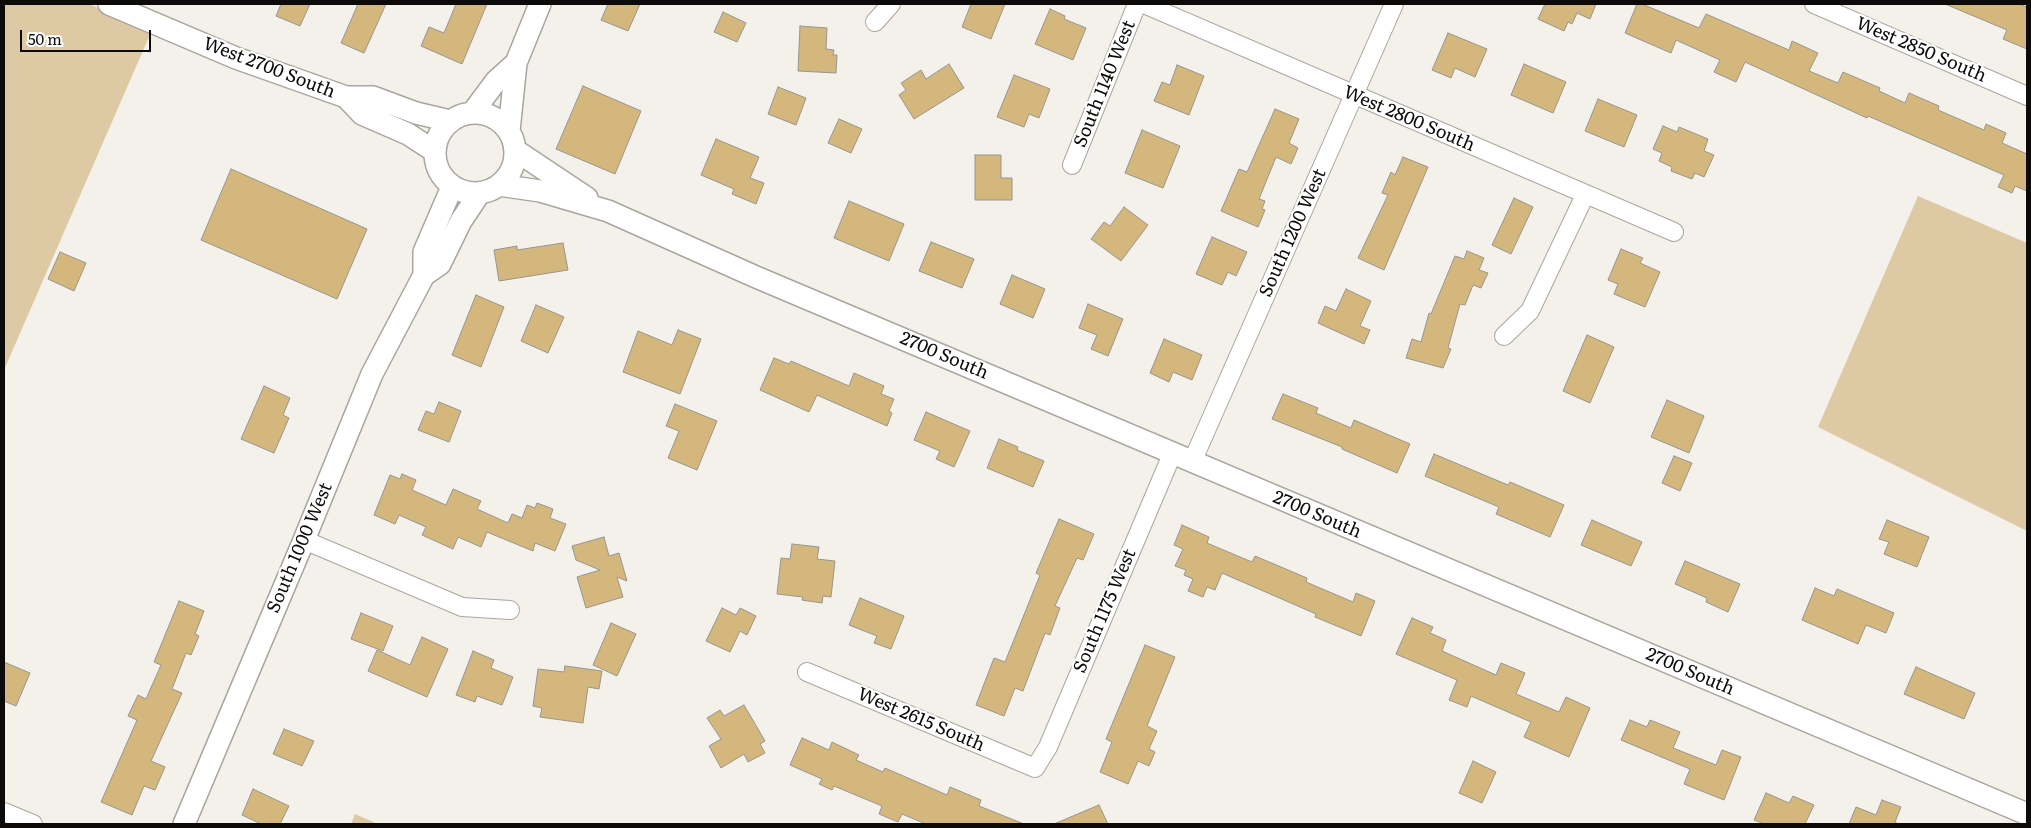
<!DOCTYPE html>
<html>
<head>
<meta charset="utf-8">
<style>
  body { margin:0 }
  #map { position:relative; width:2031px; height:828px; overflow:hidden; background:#f4f0ea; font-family:Literata,serif }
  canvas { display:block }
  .frame { position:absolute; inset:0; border:5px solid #0c0b09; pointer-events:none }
  .scale { position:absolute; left:20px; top:30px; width:131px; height:22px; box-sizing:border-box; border:2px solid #0c0b09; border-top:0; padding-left:6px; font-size:15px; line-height:18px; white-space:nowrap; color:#0c0b09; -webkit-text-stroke:4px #fff; paint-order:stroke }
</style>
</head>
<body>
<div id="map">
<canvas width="2031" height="828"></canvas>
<div class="frame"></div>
<div class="scale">50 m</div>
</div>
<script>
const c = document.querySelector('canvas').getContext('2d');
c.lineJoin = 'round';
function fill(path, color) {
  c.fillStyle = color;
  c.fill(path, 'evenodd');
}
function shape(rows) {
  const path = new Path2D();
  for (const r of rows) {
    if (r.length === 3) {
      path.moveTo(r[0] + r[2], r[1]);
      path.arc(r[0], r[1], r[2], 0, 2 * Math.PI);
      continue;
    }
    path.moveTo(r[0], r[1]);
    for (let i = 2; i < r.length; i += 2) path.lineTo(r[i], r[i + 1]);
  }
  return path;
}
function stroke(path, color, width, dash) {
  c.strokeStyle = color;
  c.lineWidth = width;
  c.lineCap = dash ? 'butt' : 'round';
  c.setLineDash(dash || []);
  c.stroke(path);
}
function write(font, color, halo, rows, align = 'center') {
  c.font = font + ' Literata,serif';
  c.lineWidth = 4.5;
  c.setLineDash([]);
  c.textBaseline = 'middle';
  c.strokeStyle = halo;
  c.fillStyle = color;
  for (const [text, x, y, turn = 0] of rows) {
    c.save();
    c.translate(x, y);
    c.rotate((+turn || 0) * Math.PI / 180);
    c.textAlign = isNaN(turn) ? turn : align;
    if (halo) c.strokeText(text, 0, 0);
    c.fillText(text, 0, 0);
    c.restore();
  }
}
const green = shape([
  [4,4,89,4,152,30,4,370],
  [1918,196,2027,243,2027,531,1818,427],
  [355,814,378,824,351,824]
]);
const building = shape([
  [281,4,310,4,300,26,276,16,281,4],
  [358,4,386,4,364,53,341,43,358,4],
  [456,4,487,4,462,64,421,46,429,27,444,33,456,4],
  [608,4,640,4,628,31,601,20,608,4],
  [971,4,1005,4,991,39,962,27,971,4],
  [1545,4,1596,4,1590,19,1577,13,1572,24,1568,22,1564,31,1538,19,1545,4],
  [1637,4,1642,4,1699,28,1706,14,1789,50,1792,41,1818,53,1809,71,1838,83,1843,72,1880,88,1879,91,1905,103,1909,93,1939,106,1938,110,1984,130,1986,124,2006,133,2002,143,2027,154,2027,191,2015,186,2012,193,1998,187,2004,175,1868,116,1867,118,1745,62,1736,82,1714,72,1720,60,1676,40,1671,53,1625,33,1637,4],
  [1945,4,2019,4,2027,7,2027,49,2003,39,2007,30,1945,4],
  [1050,9,1065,16,1064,19,1086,28,1073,60,1035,44,1050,9],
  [723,12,746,23,737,42,714,32,723,12],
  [800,26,827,28,826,49,834,50,833,55,837,55,836,73,798,71,800,26],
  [1448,33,1487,49,1475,77,1455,68,1451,78,1432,70,1448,33],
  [949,64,964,88,914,119,899,95,906,90,901,83,921,70,926,79,949,64],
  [1524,64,1566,82,1553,113,1511,95,1524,64],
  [1177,65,1204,76,1189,115,1154,101,1162,82,1170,85,1177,65],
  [1014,75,1050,89,1039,118,1029,114,1024,127,997,117,1014,75],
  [583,86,641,111,615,174,556,149,583,86],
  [778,87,806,98,796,125,768,114,778,87],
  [1598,99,1637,115,1624,147,1585,131,1598,99],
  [1275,109,1299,119,1289,143,1298,148,1291,164,1276,157,1259,199,1265,201,1262,209,1265,210,1258,227,1221,211,1239,169,1247,172,1275,109],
  [839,119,862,129,851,153,828,143,839,119],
  [1663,126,1677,132,1679,127,1708,139,1704,151,1714,155,1704,177,1695,173,1692,179,1671,171,1672,167,1659,161,1662,153,1653,149,1663,126],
  [1142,130,1180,146,1163,188,1125,173,1142,130],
  [716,139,759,157,750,178,764,183,756,204,732,194,734,189,701,175,716,139],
  [975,155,1001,155,1001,178,1012,178,1012,200,975,200,975,155],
  [1403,157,1428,167,1384,270,1358,258,1388,195,1382,193,1391,172,1395,175,1403,157],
  [231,169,367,229,337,299,201,240,231,169],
  [1514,198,1533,207,1511,254,1492,245,1514,198],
  [849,201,904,224,889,261,834,238,849,201],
  [1124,207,1148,225,1121,261,1091,239,1104,222,1110,226,1124,207],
  [1212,237,1247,252,1236,276,1228,272,1222,285,1196,274,1212,237],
  [931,242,974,259,962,288,919,271,931,242],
  [563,243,568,270,499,281,494,250,517,246,517,250,563,243],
  [1621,249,1643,258,1640,263,1660,272,1645,307,1614,294,1618,284,1608,280,1621,249],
  [1467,251,1484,258,1479,270,1488,273,1481,288,1473,285,1465,305,1460,304,1448,348,1451,349,1443,368,1406,358,1412,339,1421,342,1429,313,1431,314,1455,256,1464,259,1467,251],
  [60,252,86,263,74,291,48,279,60,252],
  [1012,275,1045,289,1033,318,1000,304,1012,275],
  [1346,289,1371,301,1360,326,1370,330,1364,344,1318,323,1325,306,1336,311,1346,289],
  [476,295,504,307,481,367,452,355,476,295],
  [1088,304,1123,319,1108,356,1091,349,1097,335,1079,328,1088,304],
  [536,305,564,317,548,353,521,341,536,305],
  [678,330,701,339,680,394,623,372,638,331,672,345,678,330],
  [1587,335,1614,347,1590,403,1563,391,1587,335],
  [1164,339,1202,355,1192,380,1173,372,1169,382,1150,373,1164,339],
  [774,358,789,364,791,361,849,386,854,373,884,386,881,394,894,399,889,411,892,413,887,426,817,395,809,412,760,390,774,358],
  [264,386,290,398,283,415,289,418,274,453,241,439,264,386],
  [1283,394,1318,408,1316,413,1351,428,1354,420,1410,444,1397,473,1342,449,1342,447,1272,419,1283,394],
  [1667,400,1704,416,1689,453,1651,437,1667,400],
  [439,402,461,411,449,442,418,430,426,411,434,414,439,402],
  [675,404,717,421,697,470,668,458,679,431,666,426,675,404],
  [926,412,970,431,954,467,936,459,940,451,914,440,926,412],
  [999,439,1018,447,1017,450,1044,461,1033,487,987,468,999,439],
  [1434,454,1508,485,1510,482,1564,505,1550,537,1496,514,1499,507,1425,476,1434,454],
  [1674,456,1692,463,1680,491,1662,483,1674,456],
  [402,474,416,480,412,490,446,505,453,489,481,501,477,509,508,523,512,514,522,518,527,505,535,508,537,503,553,509,550,518,566,524,555,551,535,543,533,551,487,532,481,547,458,537,453,549,422,535,426,527,399,515,395,524,374,515,390,475,400,479,402,474],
  [1059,519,1094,534,1083,560,1077,558,1055,606,1060,608,1050,635,1045,633,1023,691,1015,688,1004,716,976,705,994,658,1005,662,1040,575,1036,573,1059,519],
  [1592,520,1642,542,1631,566,1581,545,1592,520],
  [1887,520,1929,537,1917,567,1884,554,1889,542,1879,539,1887,520],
  [1182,525,1209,537,1207,543,1252,562,1255,556,1307,578,1306,582,1353,602,1356,593,1375,601,1361,636,1315,617,1316,614,1222,573,1215,590,1207,587,1203,597,1188,591,1193,579,1184,575,1186,570,1175,566,1183,549,1174,545,1182,525],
  [604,537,609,556,619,553,627,581,617,577,623,597,586,608,577,577,600,570,576,560,572,546,604,537],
  [792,544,819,547,817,559,835,561,831,597,823,596,822,603,802,600,803,597,777,594,781,558,790,559,792,544],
  [1685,561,1740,584,1728,612,1706,602,1707,598,1675,584,1685,561],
  [1815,588,1834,596,1837,589,1894,613,1886,633,1866,625,1858,644,1802,620,1815,588],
  [860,598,904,616,891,649,874,643,877,636,849,625,860,598],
  [179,601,204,611,195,634,199,636,191,655,186,653,172,689,182,693,151,761,165,767,155,790,144,786,132,815,101,802,137,720,128,716,138,695,146,699,161,665,154,662,179,601],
  [722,608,736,615,740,608,756,616,747,635,740,631,730,652,706,641,722,608],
  [361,613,393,626,383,651,351,639,361,613],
  [1412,618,1433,627,1430,633,1446,640,1442,651,1496,675,1501,663,1525,673,1516,694,1559,712,1566,697,1590,708,1569,757,1524,737,1531,722,1471,696,1467,707,1449,700,1457,680,1396,654,1412,618],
  [611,623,636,634,617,676,593,665,611,623],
  [422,637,448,649,427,697,368,671,377,650,410,665,422,637],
  [1145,645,1175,657,1147,726,1157,731,1149,749,1155,752,1149,766,1138,761,1128,784,1100,772,1112,742,1106,739,1145,645],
  [473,651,494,660,491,668,513,677,502,705,477,696,475,702,456,695,473,651],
  [4,662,30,673,16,706,4,701,4,662],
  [565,666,602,671,599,689,588,687,583,723,540,717,542,708,533,706,538,669,564,672,565,666],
  [1916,667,1975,693,1964,719,1904,694,1916,667],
  [744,705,765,741,760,744,765,753,748,762,744,754,721,768,709,746,721,739,707,718,720,710,724,716,744,705],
  [1630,720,1647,727,1650,720,1680,732,1673,748,1716,765,1722,750,1741,757,1724,800,1684,784,1690,769,1621,740,1630,720],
  [284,729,314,741,302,766,273,754,284,729],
  [802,738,829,750,832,742,859,755,856,760,883,772,885,768,947,795,950,787,981,800,979,806,1024,824,926,824,902,814,898,822,879,814,882,806,834,786,832,790,819,784,822,779,790,765,802,738],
  [1473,761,1496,772,1482,803,1459,793,1473,761],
  [253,789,289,806,280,824,261,824,242,815,253,789],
  [1766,793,1789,803,1793,796,1814,805,1805,824,1765,824,1754,820,1766,793],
  [1882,800,1901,807,1895,822,1898,824,1849,824,1856,807,1876,815,1882,800],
  [1099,805,1108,824,1054,824,1099,805]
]);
const minor = shape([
  [1144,4,1674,232],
  [1814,4,2027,96],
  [875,22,891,4],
  [1072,165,1137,4],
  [1504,336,1530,311,1585,195],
  [1192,462,1394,4],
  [304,540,462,607,510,610],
  [807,672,1035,768,1048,747,1173,452],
  [4,812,33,824]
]);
const major = shape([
  [109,4,236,58,346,97,373,97,416,113,450,121],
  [346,97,362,114,408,134,434,151],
  [473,112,496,81,516,63],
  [475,153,40],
  [509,131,516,63,540,4],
  [515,150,587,198],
  [499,185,540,191,608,211,756,277,2027,814],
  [424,275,424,252,452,187],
  [184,824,304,540,372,374,424,275,440,264,461,221,479,194]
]);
const streetNames = [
  ["West 2850 South",1921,50,23],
  ["West 2700 South",269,68,21],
  ["South 1140 West",1105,84,-68],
  ["West 2800 South",1409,119,23],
  ["South 1200 West",1293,233,-66],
  ["2700 South",944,356,23],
  ["2700 South",1317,515,23],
  ["South 1000 West",300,548,-67],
  ["South 1175 West",1105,611,-67],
  ["2700 South",1690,672,23],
  ["West 2615 South",921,720,23]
];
fill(green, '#ddcaa4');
fill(building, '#d3b77d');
stroke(building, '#98958f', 1);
stroke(minor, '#a9a69f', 20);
stroke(major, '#a9a69f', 24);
stroke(minor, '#fff', 18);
stroke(major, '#fff', 21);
write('18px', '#0c0b09', '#fff', streetNames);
</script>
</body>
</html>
